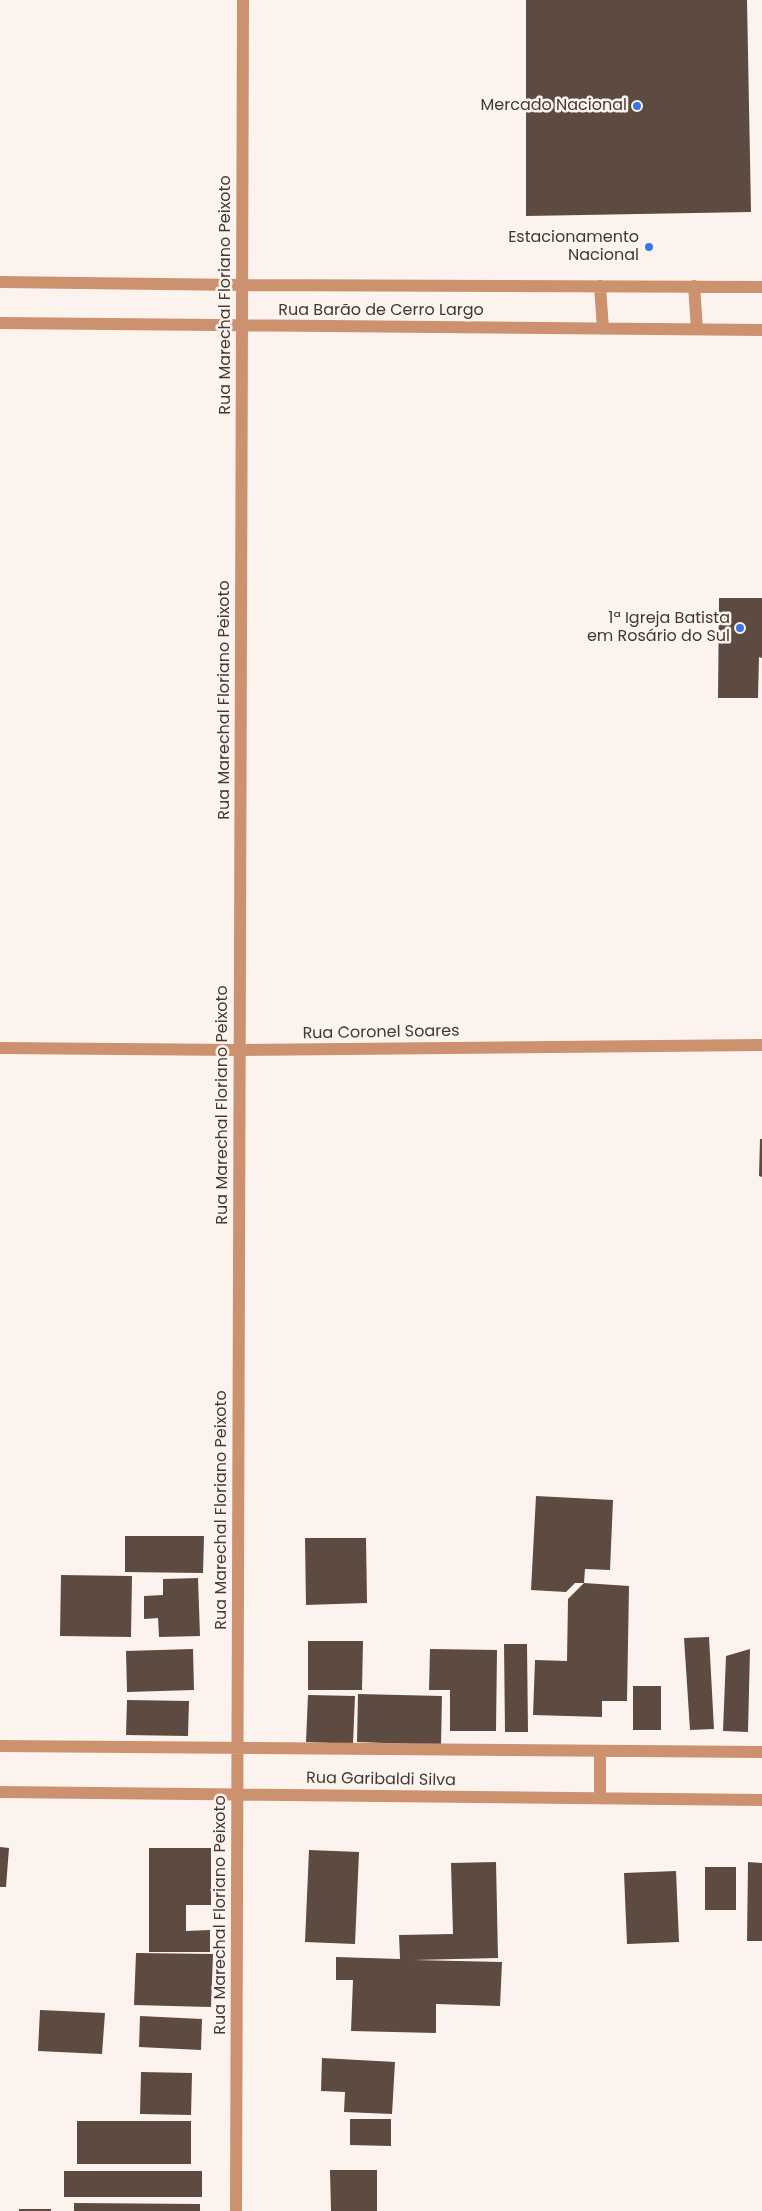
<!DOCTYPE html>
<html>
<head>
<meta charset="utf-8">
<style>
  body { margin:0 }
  canvas { display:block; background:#fdf3ee }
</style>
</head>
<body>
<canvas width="762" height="2211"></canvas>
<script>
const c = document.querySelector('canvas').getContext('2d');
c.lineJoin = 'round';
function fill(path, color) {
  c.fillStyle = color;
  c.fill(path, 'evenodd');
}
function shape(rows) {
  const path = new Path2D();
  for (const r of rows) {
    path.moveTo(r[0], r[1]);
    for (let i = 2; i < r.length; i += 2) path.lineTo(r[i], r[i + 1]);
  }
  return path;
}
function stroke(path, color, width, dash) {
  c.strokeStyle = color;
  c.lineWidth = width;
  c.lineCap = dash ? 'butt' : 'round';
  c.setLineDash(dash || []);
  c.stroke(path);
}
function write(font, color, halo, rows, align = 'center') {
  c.font = font + ' Poppins,sans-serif';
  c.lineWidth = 5;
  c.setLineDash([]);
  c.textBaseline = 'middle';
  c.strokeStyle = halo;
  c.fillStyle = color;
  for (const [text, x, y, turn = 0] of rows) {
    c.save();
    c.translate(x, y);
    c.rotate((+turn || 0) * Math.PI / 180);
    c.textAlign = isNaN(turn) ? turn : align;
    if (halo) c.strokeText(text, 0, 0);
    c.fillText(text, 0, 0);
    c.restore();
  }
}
const building = shape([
  [526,0,747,0,751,212,526,216],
  [719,598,762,598,762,658,759,657,758,698,718,698],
  [760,1139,762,1139,762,1177,759,1176],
  [536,1496,613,1500,610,1570,585,1569,584,1583,575,1583,566,1592,531,1590],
  [125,1536,204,1536,203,1573,125,1572],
  [305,1538,366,1538,367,1603,306,1605],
  [61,1575,132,1576,131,1637,60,1636],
  [198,1578,200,1636,159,1637,158,1618,144,1619,144,1596,163,1595,163,1579],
  [584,1583,629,1586,627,1701,602,1701,602,1717,533,1715,535,1660,567,1661,568,1599],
  [709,1637,714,1729,690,1730,684,1638],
  [308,1641,363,1641,362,1690,308,1690],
  [504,1644,527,1644,528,1732,505,1732],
  [193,1649,194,1690,127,1692,126,1651],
  [430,1649,497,1650,496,1731,450,1731,450,1690,429,1690],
  [750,1649,748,1732,723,1731,726,1656],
  [633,1686,661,1686,661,1730,633,1730],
  [358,1694,442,1696,441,1745,357,1742],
  [308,1695,355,1696,353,1744,306,1742],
  [127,1700,189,1701,188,1736,126,1735],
  [0,1847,9,1848,6,1887,0,1887],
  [149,1848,211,1848,211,1905,186,1905,186,1931,210,1930,210,1952,149,1952],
  [309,1850,359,1852,355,1944,305,1942],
  [496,1862,498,1958,413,1960,502,1962,500,2006,436,2004,436,2033,351,2031,353,1980,336,1980,336,1957,400,1959,399,1935,453,1934,451,1863],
  [748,1862,762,1863,762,1941,747,1941],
  [705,1867,736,1867,736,1910,705,1910],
  [676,1871,679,1942,627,1944,624,1873],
  [136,1953,213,1954,211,2007,134,2005],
  [40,2010,105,2013,102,2054,38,2051],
  [140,2016,202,2019,201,2050,139,2047],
  [322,2058,395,2062,392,2114,344,2112,345,2092,321,2091],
  [141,2072,192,2073,191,2115,140,2114],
  [350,2119,391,2119,391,2146,350,2145],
  [77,2121,191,2121,191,2164,77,2164],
  [330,2170,377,2170,377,2211,331,2211],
  [64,2171,202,2171,202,2197,64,2197],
  [74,2203,200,2204,200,2211,74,2211],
  [19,2209,51,2209,51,2211,19,2211]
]);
const minor = shape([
  [0,282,242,285,762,287],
  [600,286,603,329],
  [694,286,697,329],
  [0,323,762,330],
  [0,1048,240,1050,762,1045],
  [0,1746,762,1752],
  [600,1752,600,1798],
  [0,1792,762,1800],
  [236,2211,243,0]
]);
const markers = [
  [637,106,5,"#3a74e3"],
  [649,247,5,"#3a74e3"],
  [740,628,5,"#3a74e3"]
];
const poiNames = [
  ["Mercado Nacional",627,106],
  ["Estacionamento",639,238],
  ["Nacional",639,256],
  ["1ª Igreja Batista",730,619],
  ["em Rosário do Sul",730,637]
];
const streetNames = [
  ["Rua Marechal Floriano Peixoto",226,295,-90],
  ["Rua Barão de Cerro Largo",381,311],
  ["Rua Marechal Floriano Peixoto",225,700,-90],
  ["Rua Coronel Soares",381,1033,-1],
  ["Rua Marechal Floriano Peixoto",223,1105,-90],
  ["Rua Marechal Floriano Peixoto",222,1510,-90],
  ["Rua Garibaldi Silva",381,1780,1],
  ["Rua Marechal Floriano Peixoto",221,1915,-90]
];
fill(building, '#5d4a40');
stroke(minor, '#cc9270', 12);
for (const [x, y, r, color] of markers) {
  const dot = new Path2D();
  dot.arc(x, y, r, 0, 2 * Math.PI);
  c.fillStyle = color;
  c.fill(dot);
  stroke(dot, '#fdf3ee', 2);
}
write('16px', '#423934', '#fdf3ee', poiNames, 'right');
write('16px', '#423934', '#fdf3ee', streetNames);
</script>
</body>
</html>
